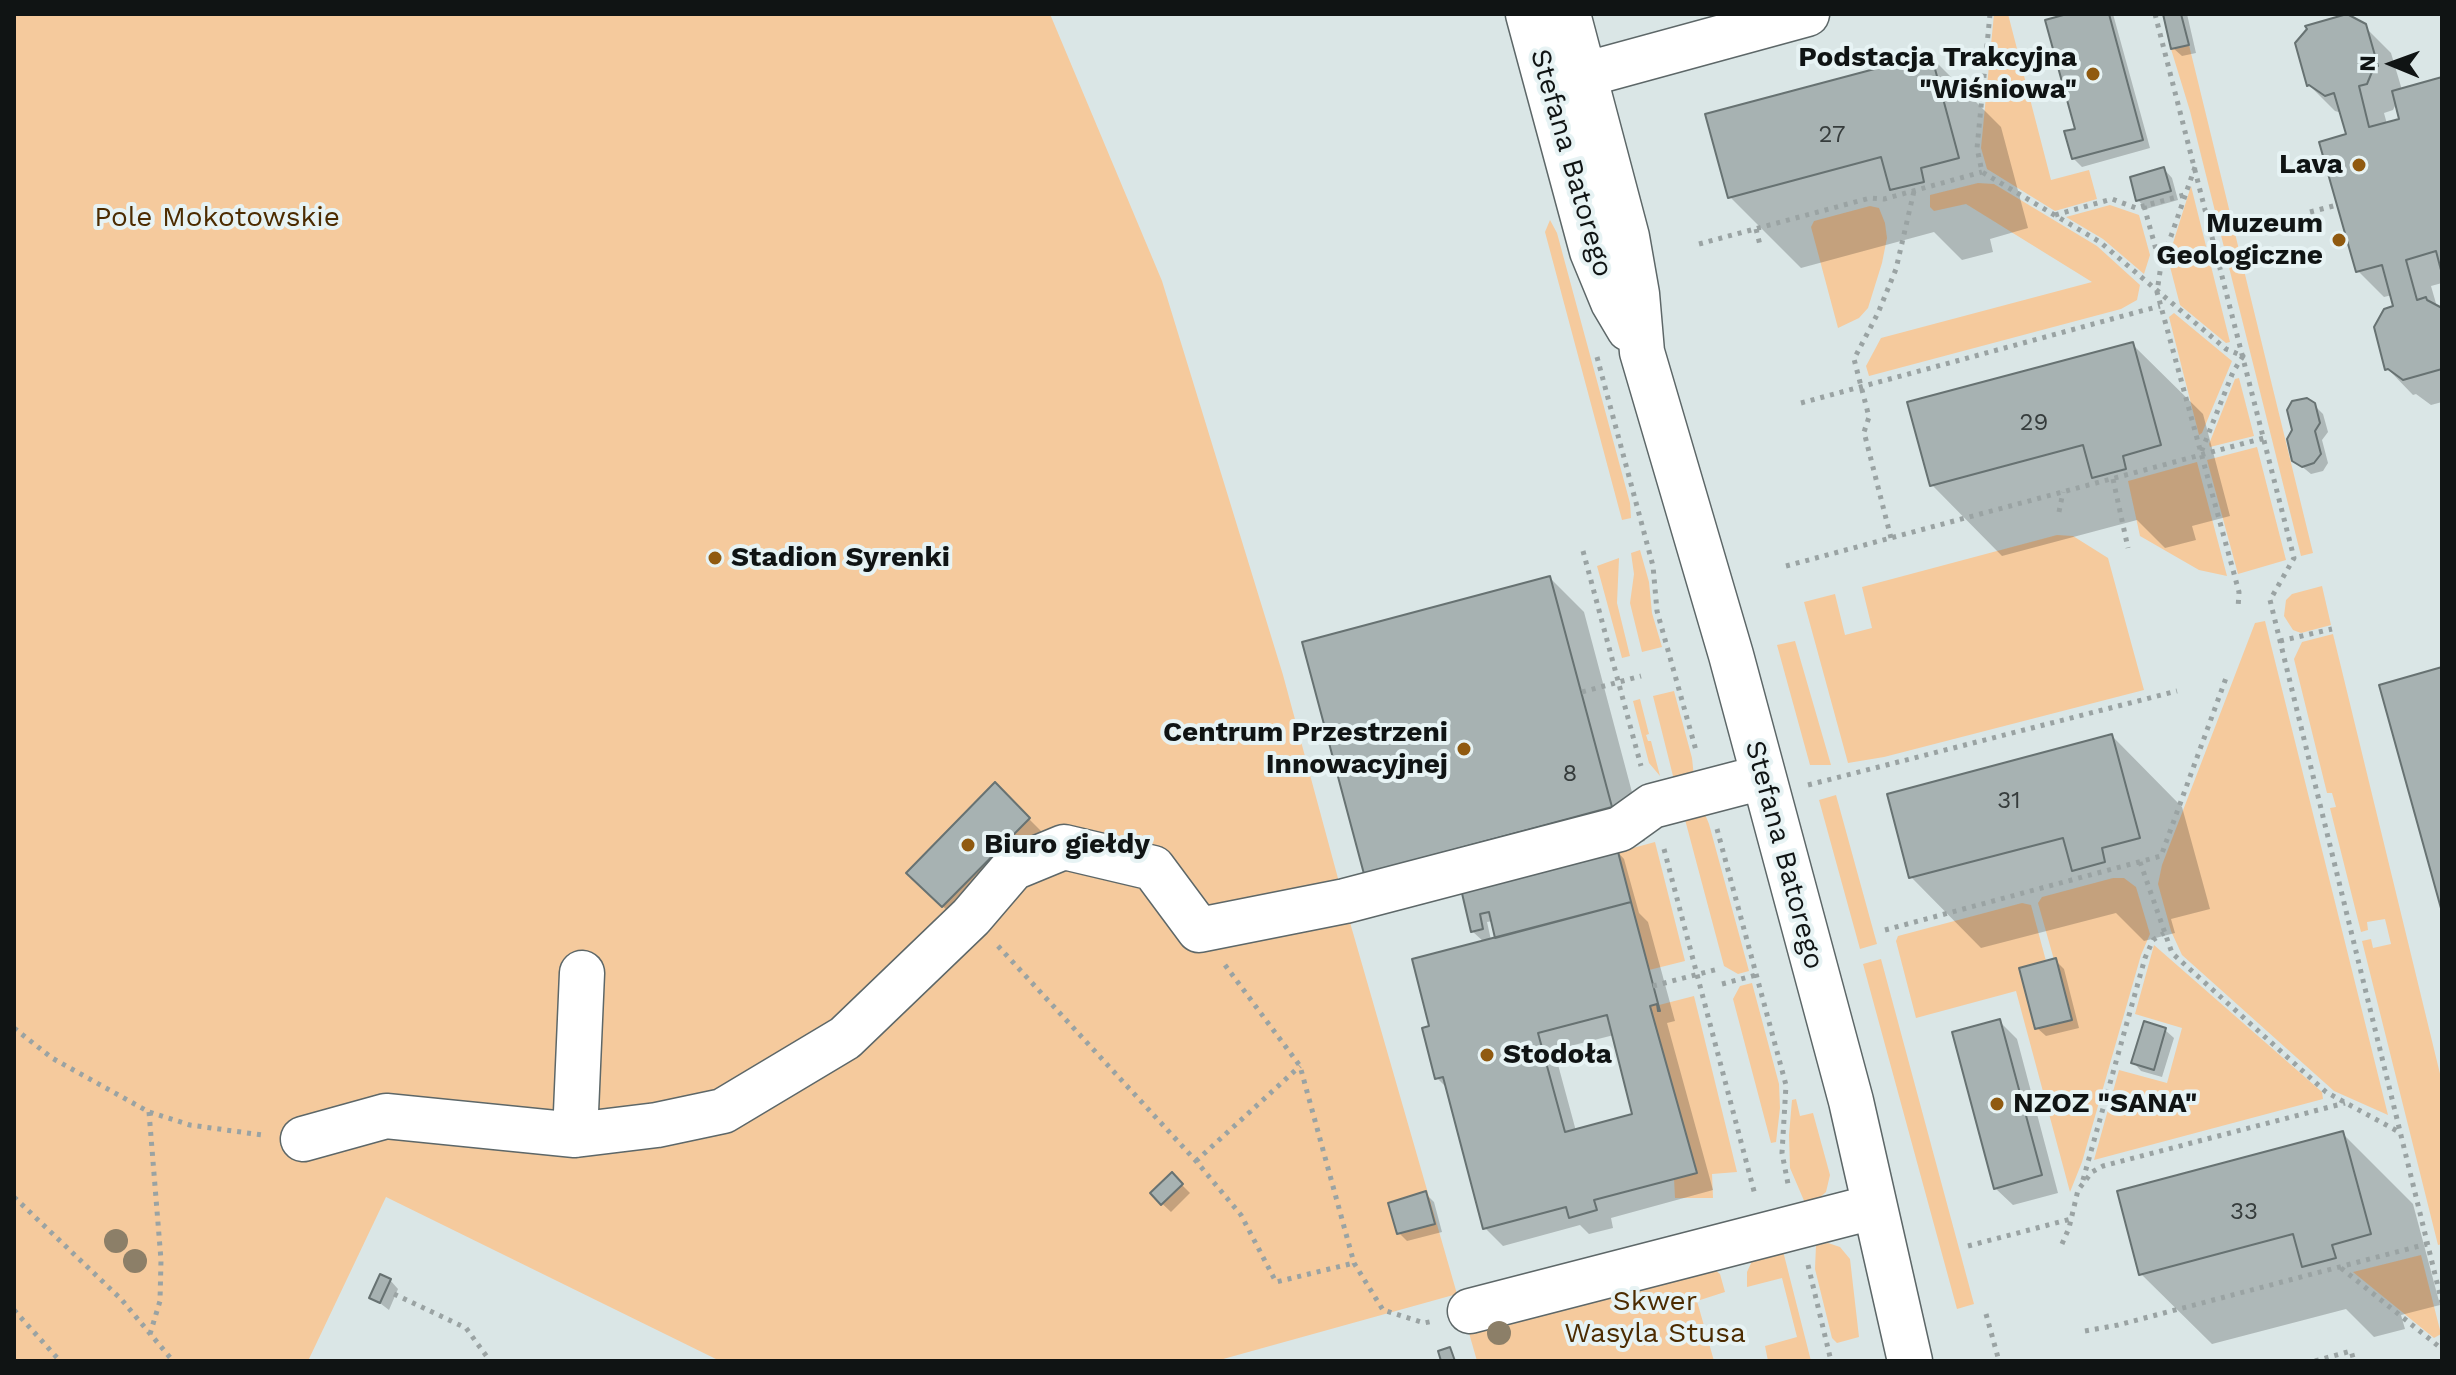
<!DOCTYPE html>
<html>
<head>
<meta charset="utf-8">
<style>
  body { margin:0 }
  #map { position:relative; width:2456px; height:1375px; overflow:hidden; background:#dae6e6; font-family:"Work Sans",sans-serif }
  canvas { display:block }
  .frame { position:absolute; inset:0; border:16px solid #101414; pointer-events:none }
  .north { position:absolute; left:2352px; top:24px; width:80px; height:80px; -webkit-text-stroke:6px #e7f3f4; paint-order:stroke; rotate:271deg; font-size:22px; font-weight:700; line-height:32px; text-align:center; color:#101414 }
  .north::after { content:''; display:block; margin:auto; width:28px; height:36px; background:#101414; clip-path:polygon(50% 0,100% 100%,50% 72%,0 100%) }
</style>
</head>
<body>
<div id="map">
<canvas width="2456" height="1375"></canvas>
<div class="frame"></div>
<div class="north">N</div>
</div>
<script>
const c = document.querySelector('canvas').getContext('2d');
c.lineJoin = 'round';
function fill(path, color) {
  c.fillStyle = color;
  c.fill(path, 'evenodd');
}
function shape(rows) {
  const path = new Path2D();
  for (const r of rows) {
    path.moveTo(r[0], r[1]);
    for (let i = 2; i < r.length; i += 2) path.lineTo(r[i], r[i + 1]);
  }
  return path;
}
function stroke(path, color, width, dash) {
  c.strokeStyle = color;
  c.lineWidth = width;
  c.lineCap = dash ? 'butt' : 'round';
  c.setLineDash(dash || []);
  c.stroke(path);
}
function write(font, color, halo, rows, align = 'center') {
  c.font = font + ' "Work Sans",sans-serif';
  c.lineWidth = 8;
  c.setLineDash([]);
  c.textBaseline = 'middle';
  c.strokeStyle = halo;
  c.fillStyle = color;
  for (const [text, x, y, turn = 0] of rows) {
    c.save();
    c.translate(x, y);
    c.rotate((+turn || 0) * Math.PI / 180);
    c.textAlign = isNaN(turn) ? turn : align;
    if (halo) c.strokeText(text, 0, 0);
    c.fillText(text, 0, 0);
    c.restore();
  }
}
const green = shape([
  [14,14,1050,14,1162,281,1283,675,1349,919,1457,1294,1216,1361,720,1361,386,1197,308,1361,14,1361],
  [1994,14,2008,14,2051,180,2089,170,2097,199,2055,211,1987,169,1981,148],
  [2189,45,2313,553,2301,556,2190,111,2171,49],
  [1978,183,1994,184,2097,246,2140,285,2137,300,2121,309,1869,376,1866,366,1881,338,2092,282,1966,204,1934,211,1930,207,1930,195],
  [2191,186,2230,342,2226,343,2180,305,2168,259],
  [2110,205,2139,215,2150,255,2144,274,2103,239,2066,217],
  [1870,206,1879,208,1885,223,1887,238,1882,263,1868,308,1859,318,1838,328,1811,227,1814,221],
  [1550,220,1557,233,1630,503,1631,518,1622,520,1545,232],
  [2174,313,2232,361,2202,433,2199,435,2169,317],
  [2239,378,2254,436,2210,447,2209,444,2235,379],
  [2257,447,2286,560,2238,574,2207,460],
  [2197,462,2227,576,2199,570,2140,536,2128,481],
  [2057,535,2073,536,2108,558,2144,690,1884,757,1848,763,1804,602,1835,594,1845,635,1872,628,1862,587],
  [1640,550,1649,582,1652,613,1662,647,1642,652,1630,603,1634,574,1631,553],
  [1619,558,1617,603,1630,656,1622,658,1597,566],
  [2322,586,2331,625,2301,633,2293,630,2284,616,2286,600,2292,594],
  [2265,621,2388,1115,2334,1091,2182,955,2171,931,2158,884,2162,865,2255,623],
  [2333,634,2442,1082,2442,1244,2438,1245,2362,941,2371,939,2373,948,2391,944,2385,919,2367,922,2368,930,2361,932,2330,808,2336,807,2332,793,2327,793,2294,659,2302,642],
  [1795,641,1831,765,1810,765,1777,645],
  [1674,691,1692,758,1694,777,1676,788,1653,696],
  [1640,699,1649,734,1646,735,1648,741,1651,741,1660,776,1649,763,1633,701],
  [1836,795,1877,944,1860,949,1819,800],
  [1702,807,1709,824,1749,971,1738,974,1724,966,1683,812],
  [1655,842,1685,961,1649,970,1618,852],
  [2113,878,2124,878,2136,887,2150,934,2141,955,2082,1162,2070,1192,2016,991,1916,1018,1896,941,1898,936,2022,903,2031,905,2046,961,2019,968,2035,1029,2071,1020,2038,903,2042,897],
  [2154,945,2322,1092,2323,1099,2094,1160,2119,1070,2167,1083,2182,1028,2135,1014],
  [1881,959,1974,1304,1957,1309,1863,964],
  [1752,983,1779,1084,1780,1108,1776,1142,1771,1143,1733,999,1740,986],
  [1694,996,1737,1172,1712,1174,1713,1198,1675,1198,1674,1179,1696,1172,1650,1006,1657,1004,1660,1011,1659,1005],
  [1796,1099,1800,1116,1813,1113,1830,1175,1826,1192,1818,1199,1805,1203,1790,1168,1789,1135,1792,1100],
  [1828,1243,1840,1247,1850,1259,1859,1337,1837,1343,1832,1338,1815,1269,1816,1245],
  [1783,1251,1811,1361,1768,1361,1765,1346,1797,1337,1782,1278,1747,1287,1747,1272,1753,1259],
  [2421,1255,2441,1334,2434,1338,2353,1272],
  [1710,1266,1720,1274,1725,1292,1697,1301,1714,1361,1477,1361,1467,1326]
]);
const shadow = shape([
  [2075,14,2113,14,2150,148,2082,167,2073,158,2077,130],
  [2165,14,2187,14,2196,53,2182,56,2173,48],
  [2364,26,2391,53,2402,90,2442,80,2442,283,2431,286,2437,307,2442,309,2442,402,2431,405,2416,394,2413,395,2387,368,2396,308,2392,295,2384,297,2358,271,2348,136,2342,113,2335,111,2309,85],
  [2397,102,2401,120,2387,124,2384,113,2393,110],
  [1930,56,2001,127,2028,228,1990,239,1993,252,1962,260,1934,232,1801,268,1730,197],
  [2164,169,2172,178,2178,200,2146,209,2138,200],
  [2132,344,2203,414,2230,516,2192,526,2196,540,2165,548,2137,520,2002,556,1932,485],
  [2314,405,2323,414,2328,432,2322,440,2328,463,2323,471,2311,474,2294,460,2294,430],
  [1550,578,1584,612,1645,841,1615,849,1624,859,1639,913,1648,922,1675,1021,1667,1023,1713,1190,1611,1218,1613,1228,1589,1234,1580,1225,1503,1246,1485,1228,1448,1089,1437,1078,1432,1027,1484,942,1472,931,1463,890,1400,907],
  [1493,921,1498,939,1491,940,1487,922],
  [1614,1035,1635,1116,1576,1131,1554,1050],
  [2112,736,2182,807,2210,909,2171,919,2175,933,2144,941,2116,913,1981,948,1911,877],
  [995,785,1046,836,961,923,926,891],
  [2055,960,2064,969,2079,1028,2046,1036,2037,1028],
  [1999,1021,2017,1039,2058,1193,2013,1205,1995,1188],
  [2165,1030,2174,1038,2162,1077,2141,1071,2133,1062],
  [2342,1133,2413,1204,2440,1305,2401,1315,2405,1329,2374,1337,2346,1309,2212,1344,2141,1274],
  [1172,1175,1190,1193,1171,1212,1152,1194],
  [1425,1193,1434,1202,1442,1232,1407,1241,1399,1233],
  [390,1280,398,1289,389,1310,372,1297]
]);
const building = shape([
  [2067,14,2109,14,2143,140,2072,159,2064,131,2075,129,2045,20,2067,14],
  [2163,14,2181,14,2189,45,2171,49,2163,14],
  [2347,14,2366,24,2378,66,2374,67,2367,84,2359,86,2369,127,2399,119,2392,91,2442,77,2442,274,2436,251,2406,260,2417,300,2426,297,2427,300,2442,308,2442,369,2403,380,2388,369,2385,370,2374,327,2384,309,2393,306,2382,265,2356,272,2319,142,2346,134,2334,93,2325,96,2309,85,2307,86,2295,43,2307,29,2305,26,2347,14],
  [1931,54,1959,158,1921,168,1924,182,1890,190,1881,157,1728,198,1705,114,1931,54],
  [2164,167,2171,191,2136,201,2130,177,2164,167],
  [2133,342,2161,445,2123,456,2126,469,2092,478,2083,445,1930,486,1907,402,2133,342],
  [2307,398,2315,403,2320,423,2315,431,2321,454,2314,463,2302,467,2292,461,2287,439,2292,430,2287,410,2292,401,2307,398],
  [1550,576,1612,807,1364,874,1302,642,1550,576],
  [2442,667,2442,912,2379,685,2442,667],
  [2112,734,2140,838,2102,848,2105,862,2072,871,2063,838,1909,878,1887,794,2112,734],
  [995,782,1030,818,942,907,906,873,995,782],
  [1617,848,1631,902,1495,938,1489,912,1480,914,1483,929,1471,932,1461,889,1617,848],
  [1631,902,1660,1011,1658,1011,1657,1004,1650,1006,1697,1173,1594,1200,1597,1210,1569,1218,1566,1207,1483,1229,1443,1077,1435,1079,1422,1028,1429,1026,1412,959,1631,902],
  [1607,1015,1632,1114,1565,1132,1538,1033,1607,1015],
  [2056,958,2072,1020,2035,1029,2019,968,2056,958],
  [2000,1019,2042,1175,1994,1189,1952,1032,2000,1019],
  [2144,1021,2166,1028,2154,1070,2131,1063,2144,1021],
  [2343,1131,2371,1234,2332,1245,2336,1258,2302,1267,2293,1234,2139,1275,2117,1191,2343,1131],
  [1172,1172,1183,1184,1161,1205,1150,1193,1172,1172],
  [1426,1191,1435,1224,1397,1234,1388,1203,1426,1191],
  [380,1274,391,1279,380,1303,369,1298,380,1274],
  [1450,1347,1455,1361,1441,1361,1438,1351,1450,1347]
]);
const path = shape([
  [1990,14,1977,148,1982,172,2100,242,2226,349,2243,356,2233,372,2200,455],
  [2155,14,2294,558,2270,600,2442,1303],
  [2195,167,2161,265,2157,292,2239,592,2238,609],
  [2144,206,2160,264],
  [2310,212,2337,205],
  [2055,215,2112,199,2136,208,2184,195],
  [1756,229,1760,245],
  [1699,244,1870,198,1884,199,1982,172],
  [1597,357,1653,566,1657,611,1697,754],
  [1801,403,2160,306],
  [2113,479,2128,548],
  [2059,512,2063,492],
  [1891,538,1864,432,1869,417,1854,359,1878,313,1896,269,1914,191],
  [1583,551,1641,766],
  [1786,566,2264,438],
  [2280,641,2332,629],
  [1582,692,1641,676],
  [1808,785,2177,691],
  [1717,829,1786,1085,1782,1153,1789,1189],
  [1664,849,1755,1195],
  [2140,862,2172,953,2326,1092,2399,1132],
  [1885,930,2161,856,2226,678],
  [998,946,1196,1161,1241,1215,1276,1282,1354,1263],
  [1225,965,1300,1066,1354,1263,1383,1310,1424,1323,1434,1321],
  [1722,984,1756,975],
  [1653,986,1718,969],
  [14,1028,52,1058,149,1112,190,1125,262,1135],
  [149,1112,161,1260,160,1301,150,1334],
  [1196,1161,1300,1066],
  [2083,1180,2145,958,2153,940,2164,933],
  [14,1197,121,1299,173,1361],
  [2062,1244,2069,1228,2078,1190,2092,1172,2103,1166,2345,1103],
  [1968,1246,2071,1219],
  [1808,1265,1831,1361],
  [2341,1268,2442,1349],
  [394,1294,466,1328,490,1361],
  [14,1310,60,1361],
  [1986,1314,1999,1361],
  [2085,1331,2118,1325,2427,1244],
  [2315,1361,2351,1351,2354,1361]
]);
const minor = shape([
  [1528,14,1592,251,1613,302,1629,329],
  [1568,14,1627,237,1637,294,1642,352,1731,655,1851,1101,1910,1361],
  [1558,82,1807,14],
  [575,1135,582,973],
  [303,1139,386,1116,575,1135,657,1125,723,1111,845,1038,971,917,1013,868,1064,847,1153,868,1199,930,1345,901,1620,829,1652,806,1763,777],
  [1470,1311,1873,1207]
]);
const trees = [
  [116,1241],
  [135,1261],
  [1499,1333]
];
const markers = [
  [2093,74,8,"#905a10"],
  [2359,165,8,"#905a10"],
  [2339,240,8,"#905a10"],
  [715,558,8,"#905a10"],
  [1464,749,8,"#905a10"],
  [968,845,8,"#905a10"],
  [1487,1055,8,"#905a10"],
  [1997,1104,8,"#905a10"]
];
const numberNames = [
  ["27",1832,135],
  ["29",2034,423],
  ["8",1570,774],
  ["31",2009,801],
  ["33",2244,1212]
];
const poiNames = [
  ["Podstacja Trakcyjna",2077,58],
  ["\"Wiśniowa\"",2077,90],
  ["Lava",2343,165],
  ["Muzeum",2323,224],
  ["Geologiczne",2323,256],
  ["Stadion Syrenki",731,558,"left"],
  ["Centrum Przestrzeni",1448,733],
  ["Innowacyjnej",1448,765],
  ["Biuro giełdy",984,845,"left"],
  ["Stodoła",1503,1055,"left"],
  ["NZOZ \"SANA\"",2013,1104,"left"]
];
const streetNames = [
  ["Stefana Batorego",1571,163,74],
  ["Stefana Batorego",1784,855,75]
];
const parkNames = [
  ["Pole Mokotowskie",217,218],
  ["Skwer",1655,1302],
  ["Wasyla Stusa",1655,1334]
];
fill(green, '#f5ca9d');
fill(shadow, '#0003');
fill(building, '#a7b2b2');
stroke(building, '#677272', 2);
stroke(minor, '#5d6768', 47);
stroke(path, '#9aa3a3', 5, [4, 6]);
stroke(minor, '#fff', 44);
c.fillStyle = '#8c7f68';
for (const [x, y] of trees) {
  c.beginPath();
  c.arc(x, y, 12, 0, 2 * Math.PI);
  c.fill();
}
for (const [x, y, r, color] of markers) {
  const dot = new Path2D();
  dot.arc(x, y, r, 0, 2 * Math.PI);
  c.fillStyle = color;
  c.fill(dot);
  stroke(dot, '#e7f3f4', 3);
}
write('24px', '#363c3c', null, numberNames);
write('bold 28px', '#101414', '#e7f3f4', poiNames, 'right');
write('28px', '#101414', '#e7f3f4', streetNames);
write('28px', '#4c2b00', '#e7f3f4', parkNames);
</script>
</body>
</html>
